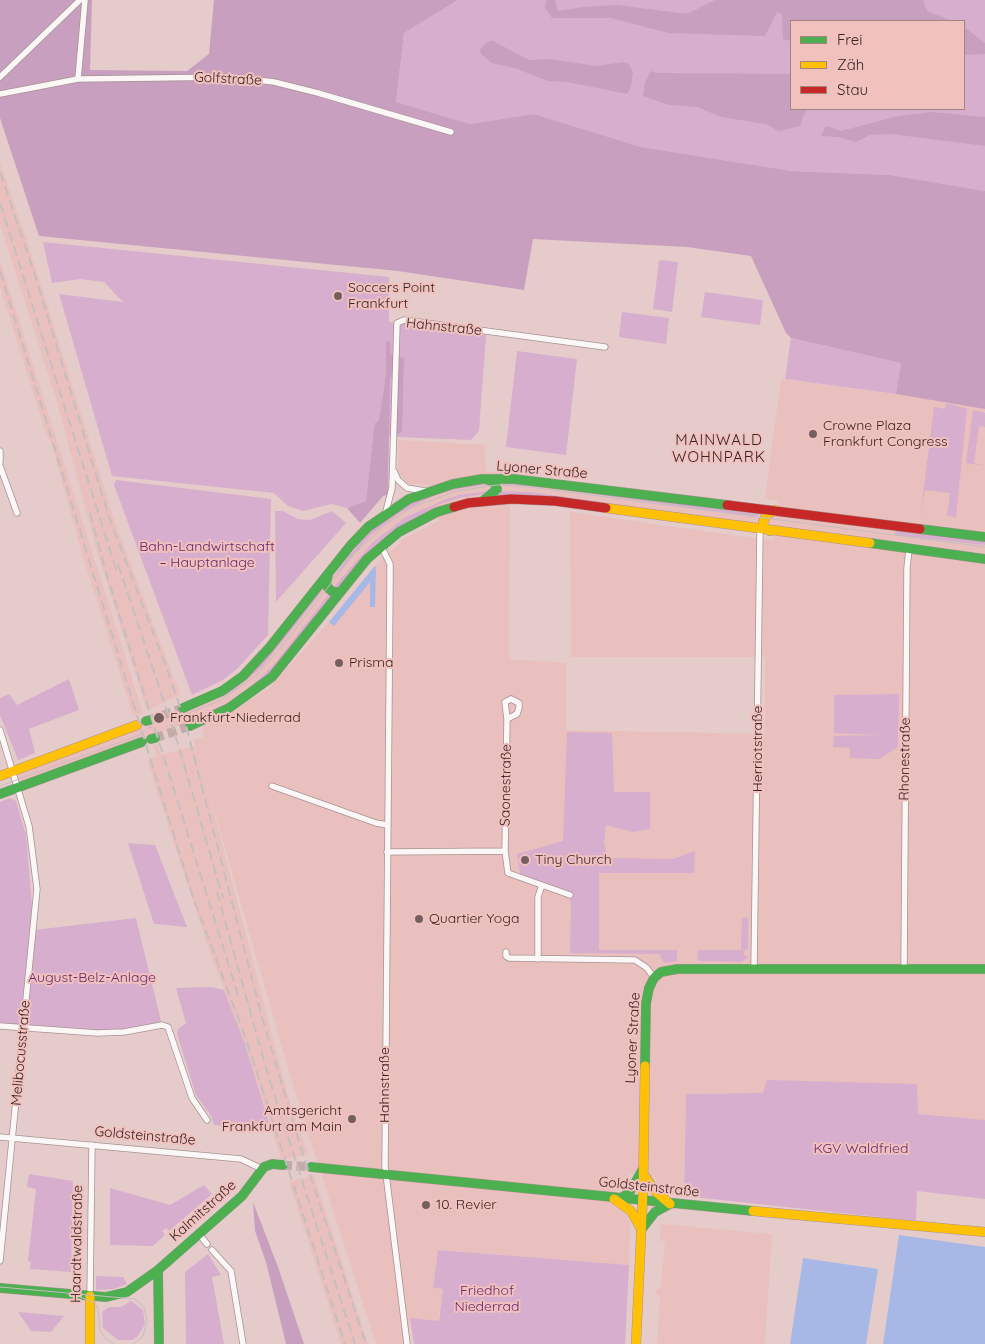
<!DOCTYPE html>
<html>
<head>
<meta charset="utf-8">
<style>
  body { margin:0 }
  #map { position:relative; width:985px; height:1344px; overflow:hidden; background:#e5ccca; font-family:Quicksand,sans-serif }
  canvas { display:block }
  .legend { position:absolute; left:790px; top:20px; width:175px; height:90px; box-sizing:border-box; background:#f1c1be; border:1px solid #a78380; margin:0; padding:6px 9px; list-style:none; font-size:15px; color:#372524 }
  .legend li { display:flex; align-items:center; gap:10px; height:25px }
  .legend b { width:25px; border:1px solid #a78380 }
</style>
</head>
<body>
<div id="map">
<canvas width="985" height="1344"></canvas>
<ul class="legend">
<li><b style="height:6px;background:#4caf50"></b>Frei</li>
<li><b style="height:6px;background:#ffc107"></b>Zäh</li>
<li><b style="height:6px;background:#c62828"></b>Stau</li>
</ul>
</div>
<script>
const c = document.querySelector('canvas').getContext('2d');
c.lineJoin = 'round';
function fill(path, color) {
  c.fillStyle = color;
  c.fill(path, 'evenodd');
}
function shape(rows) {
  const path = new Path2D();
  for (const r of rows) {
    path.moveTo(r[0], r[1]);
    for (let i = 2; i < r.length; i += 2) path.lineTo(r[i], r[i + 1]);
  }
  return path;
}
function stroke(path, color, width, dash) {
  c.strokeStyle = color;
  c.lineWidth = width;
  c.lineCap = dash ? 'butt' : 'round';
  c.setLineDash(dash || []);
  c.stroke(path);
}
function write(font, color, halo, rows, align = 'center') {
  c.font = font + ' Quicksand,sans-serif';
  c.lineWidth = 4;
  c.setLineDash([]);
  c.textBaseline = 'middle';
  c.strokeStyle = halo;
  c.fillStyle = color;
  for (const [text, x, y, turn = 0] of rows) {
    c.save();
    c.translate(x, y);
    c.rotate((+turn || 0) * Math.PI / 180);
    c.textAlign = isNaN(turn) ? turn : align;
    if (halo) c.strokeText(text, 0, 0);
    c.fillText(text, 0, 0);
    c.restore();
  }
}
const built = shape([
  [0,163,27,240,115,522,180,694,147,711,96,548,56,399,0,224],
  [0,260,143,713,133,716,83,557,50,439,48,440,0,287],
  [781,379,940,400,985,409,985,1120,918,1114,917,1085,763,1093,686,1094,684,1196,665,1193,658,1186,655,1177,629,1173,626,1186,616,1185,614,1207,623,1210,630,1222,629,1265,438,1250,433,1288,443,1289,438,1322,410,1318,407,1344,376,1344,295,1092,205,778,288,1096,308,1154,281,1160,245,1043,208,948,148,763,149,759,157,756,153,745,157,744,161,755,195,746,194,740,203,737,203,727,231,713,269,688,329,622,374,567,405,538,439,521,435,507,381,540,333,588,330,582,348,557,375,526,431,493,429,485,408,484,398,472,399,440,485,445,486,472,510,472,510,481,767,512,756,526,510,496,509,659,566,663,566,730,765,734,765,657,571,657,570,512,773,541,775,529,767,526,767,520,777,516,779,501,765,498],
  [323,585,328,595,333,596,284,660,232,702,200,718,19,783,16,773,221,695],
  [314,1175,368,1344,341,1344,289,1182],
  [661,1224,772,1234,765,1344,657,1344,660,1298,655,1292,661,1286,665,1241,660,1241]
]);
const green = shape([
  [458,0,985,0,985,191,890,175,792,171,641,147,534,114,470,124,396,102,404,33],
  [791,21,964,21,964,109,791,109],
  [43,242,389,277,389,322,486,335,479,431,471,440,373,436,366,501,347,508,331,504,303,511,288,506,274,493,112,476,59,294,123,302,104,282,80,279,52,283],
  [659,260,678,262,672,312,653,309],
  [705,292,763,300,760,325,701,317],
  [622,312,669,318,666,344,619,337],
  [791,338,901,363,896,394,785,379],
  [517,351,577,359,566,455,506,447],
  [946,403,967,409,956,517,947,516,950,493,925,490,920,519,934,407,945,409],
  [973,410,985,413,985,427,979,426,974,463,985,466,966,463],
  [116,480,271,499,268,635,237,669,223,680,192,695,114,485],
  [489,482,492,484,457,489,435,495,398,514,371,535,330,582,348,557,375,526,407,504,457,487],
  [499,482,761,511,756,517,551,488,500,484],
  [488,491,489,493,458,498,437,505,394,531,371,550,340,587,333,588,373,542,406,517,442,501,459,495],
  [500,491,530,492,750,523,749,526,497,496],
  [275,511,283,511,298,519,310,520,332,511,346,523,276,602],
  [896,529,985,541,985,545,895,535],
  [323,585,324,589,262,667,232,692,195,708,194,706,221,695],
  [328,595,333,596,298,643,266,678,232,702,200,718,199,716,224,705,244,693,262,676,276,662],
  [69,679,79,710,29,729,35,753,18,760,0,715,0,698,9,694,17,705],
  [899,694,898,747,879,759,850,758,850,748,833,747,834,736,881,735,834,733,834,695],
  [567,732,612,733,614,792,650,792,650,829,633,832,606,825,604,843,608,858,673,859,695,851,694,873,599,873,599,950,677,950,677,961,664,963,659,954,570,953,571,905,569,891,544,882,521,878,517,854,563,841],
  [10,798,16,801,26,835,34,930,136,918,162,1025,97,1033,0,1025,0,802],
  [128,843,155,845,187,927,154,924],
  [748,917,748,948,743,953,748,958,741,962,698,961,697,950,741,950,742,918],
  [211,987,224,990,245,1044,269,1123,249,1128,214,1125,211,1116,196,1095,177,1034,178,1029,186,1023,176,988],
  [767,1080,917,1084,918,1114,985,1120,985,1199,917,1191,916,1221,684,1196,686,1094,763,1093],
  [29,1174,73,1181,71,1272,30,1269,31,1262,28,1261,36,1189,27,1187],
  [204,1185,212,1194,169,1231,166,1228,162,1231,165,1235,153,1246,110,1245,110,1188,170,1205],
  [438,1250,629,1265,625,1344,414,1344,410,1318,439,1321,443,1289,433,1288],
  [208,1254,221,1275,212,1277,224,1344,186,1344,185,1272],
  [96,1276,123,1277,127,1284,114,1289,96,1290],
  [131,1301,143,1310,145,1324,137,1337,132,1340,118,1340,103,1328,102,1312,109,1307,121,1307],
  [18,1312,64,1316,51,1332,31,1331]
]);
const forest = shape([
  [0,0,92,0,90,70,187,71,209,54,214,0,458,0,404,33,396,102,470,124,534,114,641,147,792,171,890,175,985,191,985,409,896,394,901,363,791,338,786,333,751,256,687,247,533,239,524,290,398,271,39,236,0,118],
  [546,0,555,0,558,11,584,7,617,5,687,14,715,0,923,0,927,11,952,21,791,21,791,41,783,39,782,14,777,12,765,36,669,33,611,18,552,18,545,8],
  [964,27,985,43,985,54,964,55],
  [493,41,529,60,549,59,596,66,624,62,629,64,633,72,631,87,627,94,567,82,548,81,515,68,492,63,481,54,480,49,487,42],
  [651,71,657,73,791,74,791,109,809,109,804,114,800,126,778,131,766,124,721,117,697,107,669,105,643,96,645,82],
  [932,112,985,117,985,146,891,134,870,135,856,142,839,137,821,136,826,126,841,131,898,116],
  [386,341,390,342,391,354,404,358,402,432,397,434,397,378,390,377,388,489,387,495,383,496,360,523,347,508,366,501,373,436,375,423,379,421,386,375],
  [253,1202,278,1267,304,1344,286,1344,266,1262,255,1231]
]);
const water = shape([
  [374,567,376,567,375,607,370,607,370,582,334,626,329,622],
  [899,1235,985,1247,985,1344,883,1344],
  [803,1258,878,1269,866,1344,790,1344]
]);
const secondaryTunnel = shape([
  [150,720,183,708],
  [155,738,190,726],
  [283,1165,311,1167]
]);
const street = shape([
  [0,77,80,0],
  [78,79,85,0],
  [0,94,78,79,231,77,274,82,318,93,451,132],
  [0,451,0,462],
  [0,466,17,513],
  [394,471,398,480,407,488,425,491],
  [385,515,392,488,397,323,404,320,605,347],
  [381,546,390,564,390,584,385,1166,407,1344],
  [511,699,519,703,519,708,517,714,507,719,505,702,511,699],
  [0,730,29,826,37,889,0,1261],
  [272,786,376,823,388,825],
  [505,851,507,719],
  [387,852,505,851,508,873,570,895],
  [506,952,506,956,509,958,635,960,647,968,654,978],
  [538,959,538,897,542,885],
  [754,968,760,530],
  [904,969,907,568,909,549],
  [0,1026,97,1033,124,1032,162,1025,168,1027,192,1098,207,1120],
  [0,1137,241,1159,262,1169],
  [199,1234,207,1244],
  [212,1250,231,1271,243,1344],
  [90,1296,92,1145]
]);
const fast = shape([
  [484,500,497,489,494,482,488,480],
  [920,529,985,537],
  [870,543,985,559],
  [328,575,326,583,328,588,333,592,340,592],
  [183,708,222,691,243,676,269,648,350,546,368,527,409,499,453,484,482,479,514,479,727,505],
  [146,721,150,720],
  [190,726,229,708,272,677,367,559,399,532,437,512,454,507],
  [151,739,155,738],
  [0,794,142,742],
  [645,1066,646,1003,649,988,654,978,661,972,677,969,985,969],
  [311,1167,753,1211],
  [621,1199,631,1190,643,1169],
  [641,1230,655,1212,670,1204],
  [158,1270,159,1344],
  [0,1288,106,1297,127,1292,158,1270,242,1196,264,1167,272,1164,283,1165]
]);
const slow = shape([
  [606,508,870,543],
  [770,531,764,527,763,522,767,515,775,510],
  [0,776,137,725],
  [644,1175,656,1192,670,1204],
  [614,1199,631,1211,640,1227],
  [753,1211,985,1232],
  [90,1296,90,1344],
  [636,1344,643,1193,645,1066]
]);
const jam = shape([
  [727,505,920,529],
  [454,507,468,503,511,499,555,501,606,508]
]);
const tram = shape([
  [186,714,219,701,257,675,283,645,354,554,386,524,413,507,456,491,497,485,530,487,985,547],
  [148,728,152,727],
  [0,786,140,735],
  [0,1287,135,1299,144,1307,147,1321,143,1336,133,1344],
  [80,1297,95,1303,98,1309,100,1330,105,1338,114,1344]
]);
const rail = shape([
  [0,172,34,272,110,520,166,666,185,722,262,1017,301,1148,366,1344],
  [0,203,117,572],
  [0,271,192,894,247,1042,345,1344],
  [90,513,105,569,239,998],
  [118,564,178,744,223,898],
  [217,892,268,1075,355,1344]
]);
const markers = [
  [338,296,5,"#745f5e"],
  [813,434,5,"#745f5e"],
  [339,663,5,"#745f5e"],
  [159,718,6,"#745f5e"],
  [525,860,5,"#745f5e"],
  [419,919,5,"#745f5e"],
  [352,1119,5,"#745f5e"],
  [426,1205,5,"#745f5e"]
];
const streetNames = [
  ["Golfstraße",228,79,3],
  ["Hahnstraße",444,327,6],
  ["Lyoner Straße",542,470,5],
  ["Herriotstraße",758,749,-90],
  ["Rhonestraße",905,759,-89],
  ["Saonestraße",506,785,-89],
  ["Lyoner Straße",633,1038,-87],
  ["Melibocusstraße",21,1053,-85],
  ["Hahnstraße",385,1085,-90],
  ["Goldsteinstraße",145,1136,5],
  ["Goldsteinstraße",649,1187,6],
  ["Kalmitstraße",203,1211,-42],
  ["Haardtwaldstraße",77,1244,-89]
];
const poiNames = [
  ["Soccers Point",348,288],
  ["Frankfurt",348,304],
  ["Crowne Plaza",823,426],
  ["Frankfurt Congress",823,442],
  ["Prisma",349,663],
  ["Frankfurt-Niederrad",170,718],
  ["Tiny Church",535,860],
  ["Quartier Yoga",429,919],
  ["Amtsgericht",342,1111,"right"],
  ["Frankfurt am Main",342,1127,"right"],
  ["10. Revier",436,1205]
];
const parkNames = [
  ["Bahn-Landwirtschaft",207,547],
  ["– Hauptanlage",207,563],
  ["August-Belz-Anlage",92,978],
  ["KGV Waldfried",861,1149],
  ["Friedhof",487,1291],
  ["Niederrad",487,1307]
];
const neighbourhoodNames = [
  ["MAINWALD",719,440],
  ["WOHNPARK",719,457]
];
fill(built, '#e9c0bd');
fill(green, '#d7aecd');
fill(forest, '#c89fbf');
fill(water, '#a7b8e6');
stroke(secondaryTunnel, '#c2aba9', 9, [9, 4.5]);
stroke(street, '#a69291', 7);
stroke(fast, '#a69291', 10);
stroke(slow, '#a69291', 10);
stroke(jam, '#a69291', 10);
stroke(street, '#fbf7f7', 5.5);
stroke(fast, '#4caf50', 9);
stroke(slow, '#ffc107', 9);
stroke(jam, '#c62828', 9);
stroke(tram, '#c5bebe', 1);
stroke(rail, '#c5bebe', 2, [10, 5]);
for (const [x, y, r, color] of markers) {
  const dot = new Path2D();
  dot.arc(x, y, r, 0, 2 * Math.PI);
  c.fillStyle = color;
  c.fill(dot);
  stroke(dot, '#f1c1be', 2);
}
write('14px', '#372524', '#f1c1be', streetNames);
write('14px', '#372524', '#f1c1be', poiNames, 'left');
write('14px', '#68276f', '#f1c1be', parkNames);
c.letterSpacing = '1px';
write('15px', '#372524', '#f1c1be', neighbourhoodNames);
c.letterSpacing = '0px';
</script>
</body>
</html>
